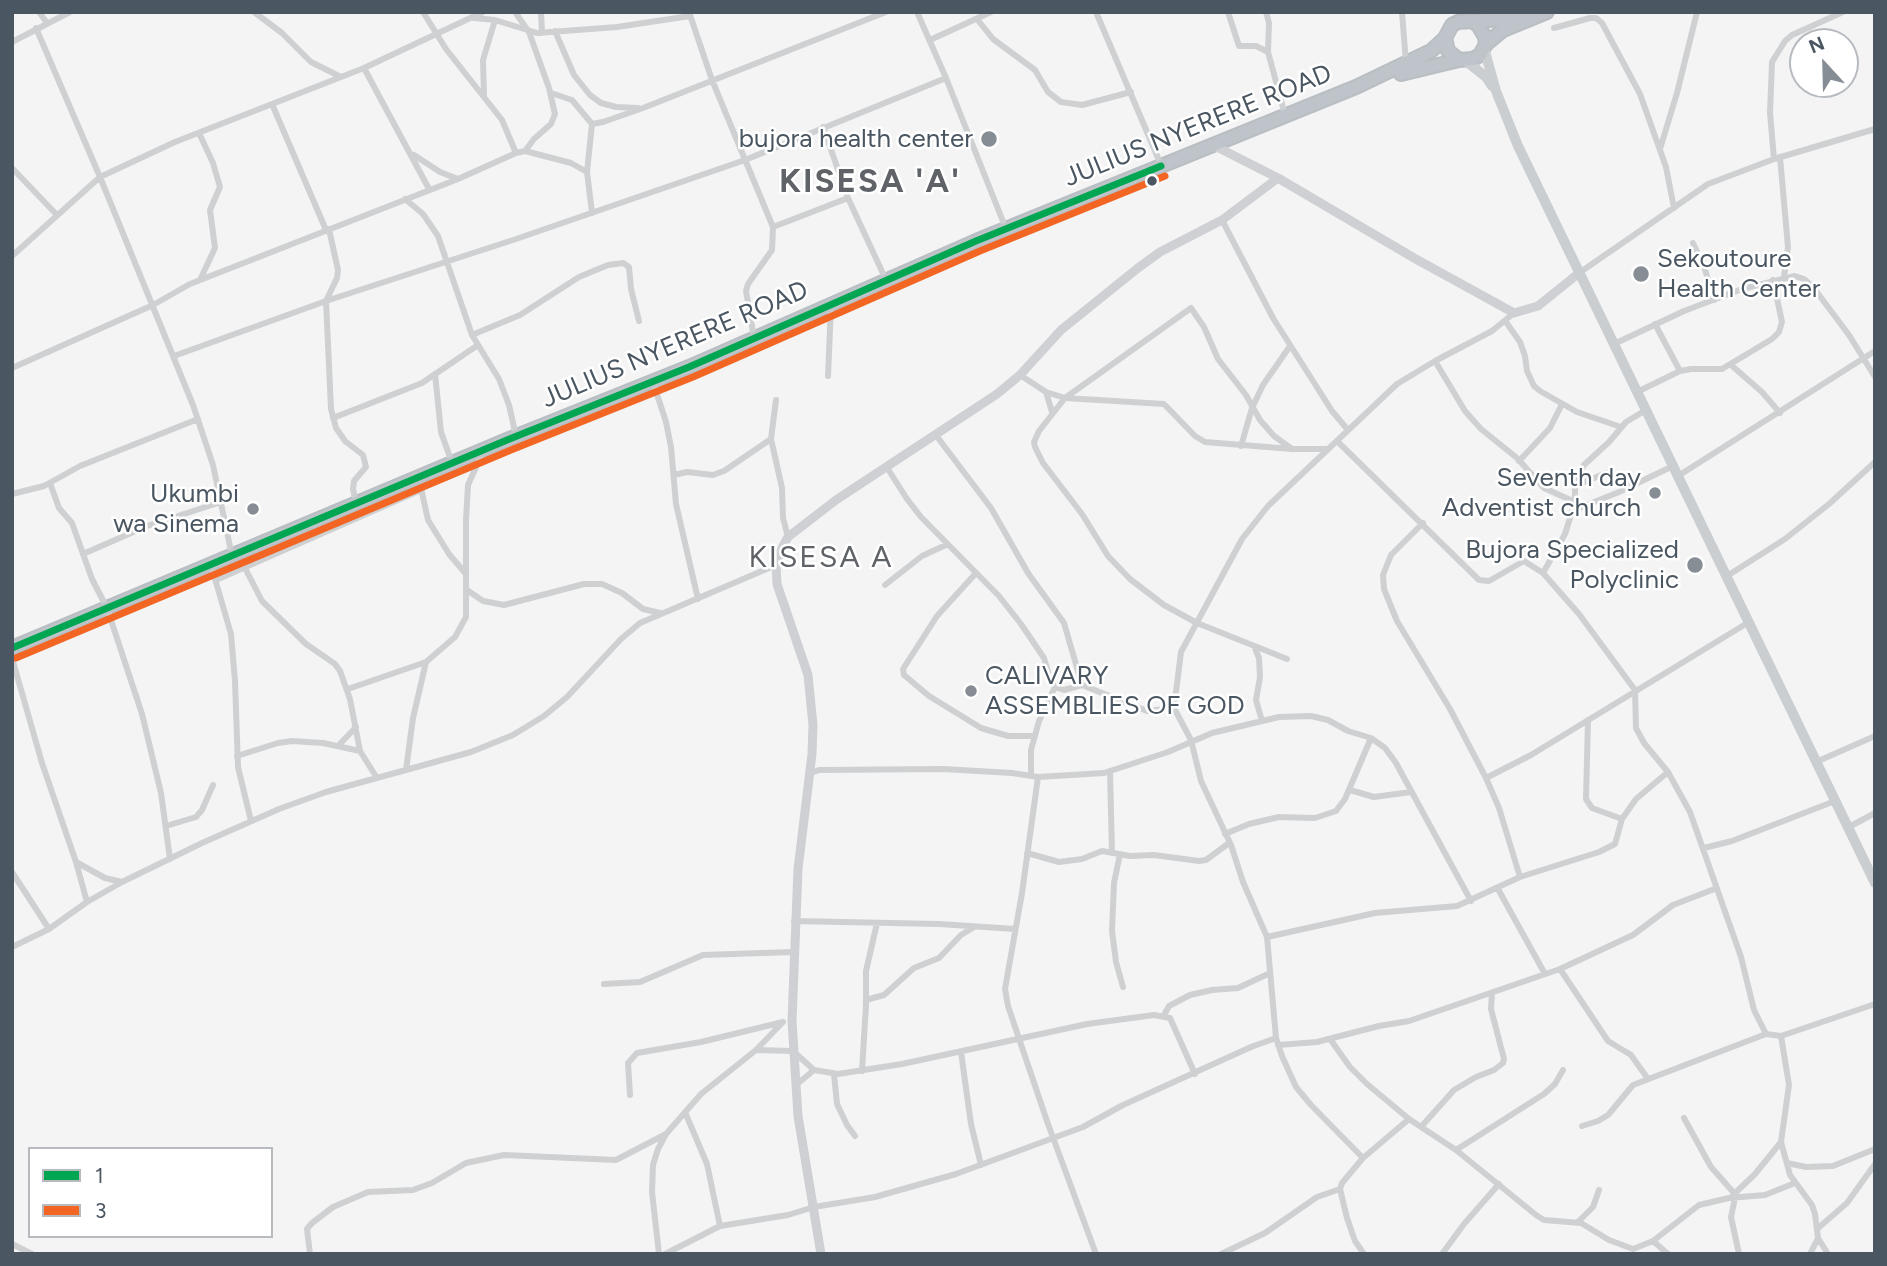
<!DOCTYPE html>
<html>
<head>
<meta charset="utf-8">
<style>
  body { margin:0 }
  #map { position:relative; width:1887px; height:1266px; overflow:hidden; background:#f4f4f4; font-family:Figtree,sans-serif }
  canvas { display:block }
  .frame { position:absolute; inset:0; border:14px solid #4a5661; pointer-events:none }
  .legend { position:absolute; left:28px; top:1147px; width:245px; height:91px; box-sizing:border-box; background:#fff; border:2px solid #b7bbc0; margin:0; padding:9px 12px; list-style:none; font-size:21px; color:#4a5661 }
  .legend li { display:flex; align-items:center; gap:14px; height:35px }
  .legend b { width:35px; border:2px solid #b7bbc0 }
  .north { position:absolute; left:1789px; top:28px; width:70px; height:70px; box-sizing:border-box; background:#fff; border:2px solid #b7bbc0; border-radius:50%; rotate:338deg; font-size:19px; font-weight:700; line-height:28px; text-align:center; color:#4a5661 }
  .north::after { content:''; display:block; margin:auto; width:24px; height:32px; background:#868d94; clip-path:polygon(50% 0,100% 100%,50% 72%,0 100%) }
</style>
</head>
<body>
<div id="map">
<canvas width="1887" height="1266"></canvas>
<div class="frame"></div>
<ul class="legend">
<li><b style="height:9px;background:#00a651"></b>1</li>
<li><b style="height:9px;background:#f26522"></b>3</li>
</ul>
<div class="north">N</div>
</div>
<script>
const c = document.querySelector('canvas').getContext('2d');
c.lineJoin = 'round';
function shape(rows) {
  const path = new Path2D();
  for (const r of rows) {
    path.moveTo(r[0], r[1]);
    for (let i = 2; i < r.length; i += 2) path.lineTo(r[i], r[i + 1]);
  }
  return path;
}
function stroke(path, color, width, dash) {
  c.strokeStyle = color;
  c.lineWidth = width;
  c.lineCap = dash ? 'butt' : 'round';
  c.setLineDash(dash || []);
  c.stroke(path);
}
function write(font, color, halo, rows, align = 'center') {
  c.font = font + ' Figtree,sans-serif';
  c.lineWidth = 5;
  c.setLineDash([]);
  c.textBaseline = 'middle';
  c.strokeStyle = halo;
  c.fillStyle = color;
  for (const [text, x, y, turn = 0] of rows) {
    c.save();
    c.translate(x, y);
    c.rotate((+turn || 0) * Math.PI / 180);
    c.textAlign = isNaN(turn) ? turn : align;
    if (halo) c.strokeText(text, 0, 0);
    c.fillText(text, 0, 0);
    c.restore();
  }
}
const street = shape([
  [39,12,47,23],
  [254,12,282,33,311,62,341,77],
  [423,12,446,49,502,120,516,153],
  [515,12,529,32,549,88,555,114,551,124,534,139,525,151],
  [541,12,542,33],
  [689,12,712,80,773,227,772,250,748,284,746,291,754,338],
  [917,12,946,78,1006,229],
  [1096,12,1161,165],
  [1228,12,1239,46,1256,46,1268,52,1285,115],
  [1266,12,1269,23,1268,52],
  [1402,12,1406,63],
  [474,18,495,20,537,33,617,27,690,16],
  [977,19,993,39,1035,70,1048,92,1061,102,1082,105,1131,92],
  [36,28,100,177,193,405,213,465,232,556],
  [1554,28,1590,18,1596,18,1602,23,1640,94,1666,167,1674,208],
  [555,31,574,75,590,95,601,103,616,107,638,108],
  [930,40,991,12],
  [12,42,70,12],
  [364,68,429,189],
  [551,93,572,100,592,124,603,122,643,108,886,12],
  [484,96,483,60,495,20],
  [272,104,326,230],
  [823,127,848,198,886,280],
  [199,133,213,163,220,187,210,210,215,248,200,280],
  [1660,149,1677,93,1697,12],
  [414,155,440,172,458,179],
  [1780,157,1788,247,1784,277],
  [1774,159,1770,113,1772,62,1785,41,1792,35,1843,12],
  [12,168,57,215],
  [405,199,423,214,438,236,472,335,499,379,509,405,516,436],
  [592,213,587,172,592,124],
  [1222,220,1273,318,1332,411,1348,430],
  [773,227,848,198],
  [329,229,338,270,337,278,326,301,331,409,336,428,345,441,363,455,366,467,354,481,353,489,356,503],
  [1693,243,1704,266,1714,300],
  [12,256,100,177,175,142,364,68,483,12],
  [1579,273,1708,184,1774,159,1875,129],
  [1506,322,1520,342,1525,356,1527,371,1534,386,1540,391,1577,412,1621,427],
  [1655,324,1680,371],
  [472,335,520,315,579,277,608,265,623,263,629,267,631,289,639,321],
  [1614,344,1684,311,1742,289,1795,276,1804,279,1813,287,1849,335,1875,377],
  [174,356,326,301,516,239,745,160,946,78],
  [1435,361,1465,411,1481,429,1517,458,1544,488,1575,502],
  [1731,365,1762,392,1780,413],
  [12,368,153,305,190,284,458,179,516,153,525,151,571,163,587,172],
  [435,374,441,432,452,463],
  [1020,375,1046,392,1065,398,1164,404,1195,436,1205,442,1292,449,1328,449],
  [828,376,831,306],
  [653,382,666,422,671,447,676,504,698,599],
  [1046,392,1052,412],
  [1637,392,1680,371,1691,369,1722,369,1772,339,1779,332,1782,322,1773,280],
  [776,400,771,439,782,488,783,518,788,537],
  [333,418,422,383,478,345],
  [935,434,991,508,1028,573,1064,623,1082,685,1147,711,1174,708],
  [1337,441,1479,580,1489,581,1524,561,1543,573,1579,614,1635,690,1636,728,1644,743,1668,772,1690,812,1741,957,1754,1010,1766,1034,1781,1036,1875,1004],
  [1241,446,1252,408,1263,385,1290,346],
  [1519,461,1550,428,1562,404],
  [886,466,907,499,921,517,999,596,1021,624,1044,658,1050,679,1055,687,1064,690,1082,685],
  [674,475,687,472,713,475,724,471,771,439],
  [1678,476,1875,351],
  [50,483,59,508,72,523,92,579,107,608,142,714,161,793,170,859],
  [1575,486,1606,473,1636,484],
  [421,488,428,520,449,554,466,574],
  [12,494,44,486,80,466,198,419],
  [1572,511,1619,492,1673,466],
  [1423,523,1391,555,1383,575,1384,589,1397,621,1450,709,1486,778,1499,808,1520,877],
  [83,554,147,526,221,502],
  [211,565,231,634,235,681,238,767,251,821],
  [245,568,262,601,306,644,335,664,340,671,350,699,360,751,377,778],
  [976,573,937,616,903,669,904,675,929,696,981,728,1008,736,1035,736],
  [1543,573,1565,534,1575,502,1575,486,1584,465,1609,442,1626,422,1646,410],
  [1727,576,1785,539,1829,504,1875,462],
  [216,580,421,490],
  [885,585,922,556,948,544],
  [467,590,483,601,504,605,584,584,602,584,622,593,643,609,660,613],
  [1254,646,1259,658,1260,677,1256,700,1262,721],
  [12,658,42,763,76,862,87,902],
  [1287,659,1197,623,1164,605,1130,579,1108,556,1082,514,1043,463,1035,447,1034,442,1039,431,1065,398,1191,308,1204,327,1218,359,1246,395,1260,420,1274,436,1292,449],
  [348,689,426,662],
  [1588,720,1586,799,1592,808,1622,819],
  [338,746,356,727],
  [237,756,278,743,292,741,323,743,360,751],
  [1816,762,1875,736],
  [406,770,413,718,426,662,455,637,466,617,466,520,468,485,482,454],
  [1110,771,1112,853],
  [808,774,819,770,943,769,1012,773,1038,777,1104,773,1168,752,1212,733,1279,717,1311,716,1328,720,1348,731,1371,738,1385,748,1396,763,1471,901],
  [1031,776,1031,750,1039,721,1055,687],
  [1038,777,1022,893,1005,989,1008,1006,1048,1124,1096,1254],
  [1486,778,1531,755,1749,622],
  [1350,790,1374,797,1411,792],
  [166,826,196,817,202,810,213,785],
  [1849,827,1875,813],
  [1225,834,1249,824,1279,817,1315,818,1336,811,1345,799,1371,738],
  [1704,848,1732,841,1835,801],
  [1027,853,1059,862,1082,859,1102,851,1130,856,1154,855,1199,861,1206,860,1229,843],
  [1120,854,1114,883,1112,931,1116,962,1123,987],
  [76,862,105,878,122,882],
  [12,872,49,929],
  [1498,889,1545,974],
  [794,921,939,924,1015,929],
  [1267,937,1375,913,1457,906,1520,877,1599,852,1615,844,1622,819,1636,799,1668,772],
  [12,947,49,929,87,902,122,882,202,843,279,809,326,792,471,752,513,735,544,716,567,697,621,639,640,623,776,565],
  [1560,969,1608,1041,1631,1055,1648,1079],
  [604,984,640,982,703,955,793,952],
  [866,1000,884,995,914,968,939,958,961,935,974,927],
  [1164,1015,1169,1006,1190,995,1212,990,1238,988,1270,973],
  [1781,1036,1789,1085,1781,1142,1790,1175,1812,1205,1815,1214,1818,1238,1810,1254],
  [1330,1039,1350,1067,1367,1084,1409,1119,1456,1150,1536,1215,1544,1220,1581,1223,1609,1240,1633,1249,1653,1241,1699,1205,1729,1198,1765,1195,1795,1183],
  [1278,1045,1317,1042,1379,1026,1409,1021,1560,969,1633,935,1673,905,1717,888],
  [756,1050,793,1051,814,1070,838,1074,902,1064,1087,1024,1154,1015,1170,1018,1195,1074],
  [961,1052,971,1124,981,1165],
  [862,1071,866,1005,866,971,877,923],
  [834,1074,837,1104,847,1125,855,1136],
  [796,1085,814,1070],
  [630,1095,628,1063,637,1053,701,1042,783,1022],
  [685,1112,707,1164,720,1226],
  [1684,1118,1711,1167,1734,1193],
  [1582,1126,1598,1121,1608,1115,1633,1085,1766,1034],
  [1421,1127,1454,1090,1476,1077,1494,1070,1503,1063,1504,1059,1491,1009,1492,993],
  [1456,1150,1544,1094,1555,1084,1563,1070],
  [1363,1158,1311,1105,1296,1087,1282,1056,1276,1038,1267,937,1243,882,1231,845,1201,781,1191,740,1174,708,1181,652,1242,539,1268,506,1397,384,1435,361,1492,331,1514,313],
  [1787,1163,1806,1167,1833,1166,1875,1149],
  [1733,1195,1755,1174,1781,1142],
  [1735,1198,1731,1217,1739,1254],
  [1578,1222,1593,1207,1599,1190],
  [1817,1229,1847,1203,1875,1164],
  [1818,1238,1828,1254],
  [1653,1241,1668,1254],
  [12,1244,32,1254],
  [310,1254,307,1229,312,1223,333,1207,368,1192,413,1190,432,1183,466,1163,504,1155,616,1160,666,1134],
  [659,1254,652,1192,653,1165,658,1149,666,1134,701,1094,756,1050,783,1022],
  [665,1254,720,1226,788,1215,814,1207,875,1197,956,1174,1083,1127,1123,1105,1251,1047,1276,1038],
  [1221,1254,1265,1233,1317,1197,1340,1189],
  [1364,1254,1355,1241,1347,1218,1340,1189,1342,1183,1363,1158,1409,1119],
  [1442,1254,1464,1224,1499,1184]
]);
const secondary = shape([
  [1213,145,1278,178,1414,258,1514,313,1538,306,1579,273],
  [821,1254,798,1116,792,1021,798,869,812,754,813,725,808,675,777,584,776,565,782,548,788,537,836,500,997,394,1020,375,1061,330,1138,268,1160,252,1222,220,1278,178]
]);
const primary = shape([
  [1484,48,1496,91,1518,146,1875,883],
  [1466,61,1486,77,1492,86]
]);
const highway = shape([
  [1472,21,1521,18],
  [1486,44,1503,30,1547,12],
  [1401,74,1459,60],
  [12,648,507,440,689,367,976,241,1356,87,1431,51,1445,38,1452,25,1458,22,1472,21,1478,25,1485,37,1486,44,1480,55,1473,59,1459,60,1448,51,1445,38]
]);
const bus1 = shape([
  [12,648,507,440,689,367,976,241,1161,166]
]);
const bus2 = shape([
  [16,658,511,450,693,377,980,251,1165,176]
]);
const markers = [
  [989,139,9,"#868d94"],
  [1152,181,6,"#4a5661"],
  [1641,274,9,"#868d94"],
  [1655,493,7,"#868d94"],
  [253,509,7,"#868d94"],
  [1695,565,9,"#868d94"],
  [971,691,7,"#868d94"]
];
const streetNames = [
  ["JULIUS NYERERE ROAD",1198,126,-22],
  ["JULIUS NYERERE ROAD",675,345,-23]
];
const poiNames = [
  ["bujora health center",973,139],
  ["Sekoutoure",1657,259,"left"],
  ["Health Center",1657,289,"left"],
  ["Seventh day",1641,478],
  ["Adventist church",1641,508],
  ["Ukumbi",239,494],
  ["wa Sinema",239,524],
  ["Bujora Specialized",1679,550],
  ["Polyclinic",1679,580],
  ["CALIVARY",985,676,"left"],
  ["ASSEMBLIES OF GOD",985,706,"left"]
];
const quarterNames = [
  ["KISESA A",821,558]
];
const districtNames = [
  ["KISESA 'A'",870,182]
];
stroke(highway, '#b9bec3', 16);
stroke(street, '#ced0d2', 6);
stroke(secondary, '#ced0d4', 9);
stroke(primary, '#caced1', 10);
stroke(highway, '#bec4c9', 12);
stroke(bus1, '#00a651', 7);
stroke(bus2, '#f26522', 7);
for (const [x, y, r, color] of markers) {
  const dot = new Path2D();
  dot.arc(x, y, r, 0, 2 * Math.PI);
  c.fillStyle = color;
  c.fill(dot);
  stroke(dot, '#fff', 2.5);
}
write('26px', '#4a5661', '#fff', streetNames);
write('26px', '#4a5661', '#fff', poiNames, 'right');
c.letterSpacing = '2px';
write('30px', '#5f6368', '#fff', quarterNames);
c.letterSpacing = '0px';
c.letterSpacing = '2px';
write('bold 33px', '#5f6368', '#fff', districtNames);
c.letterSpacing = '0px';
</script>
</body>
</html>
